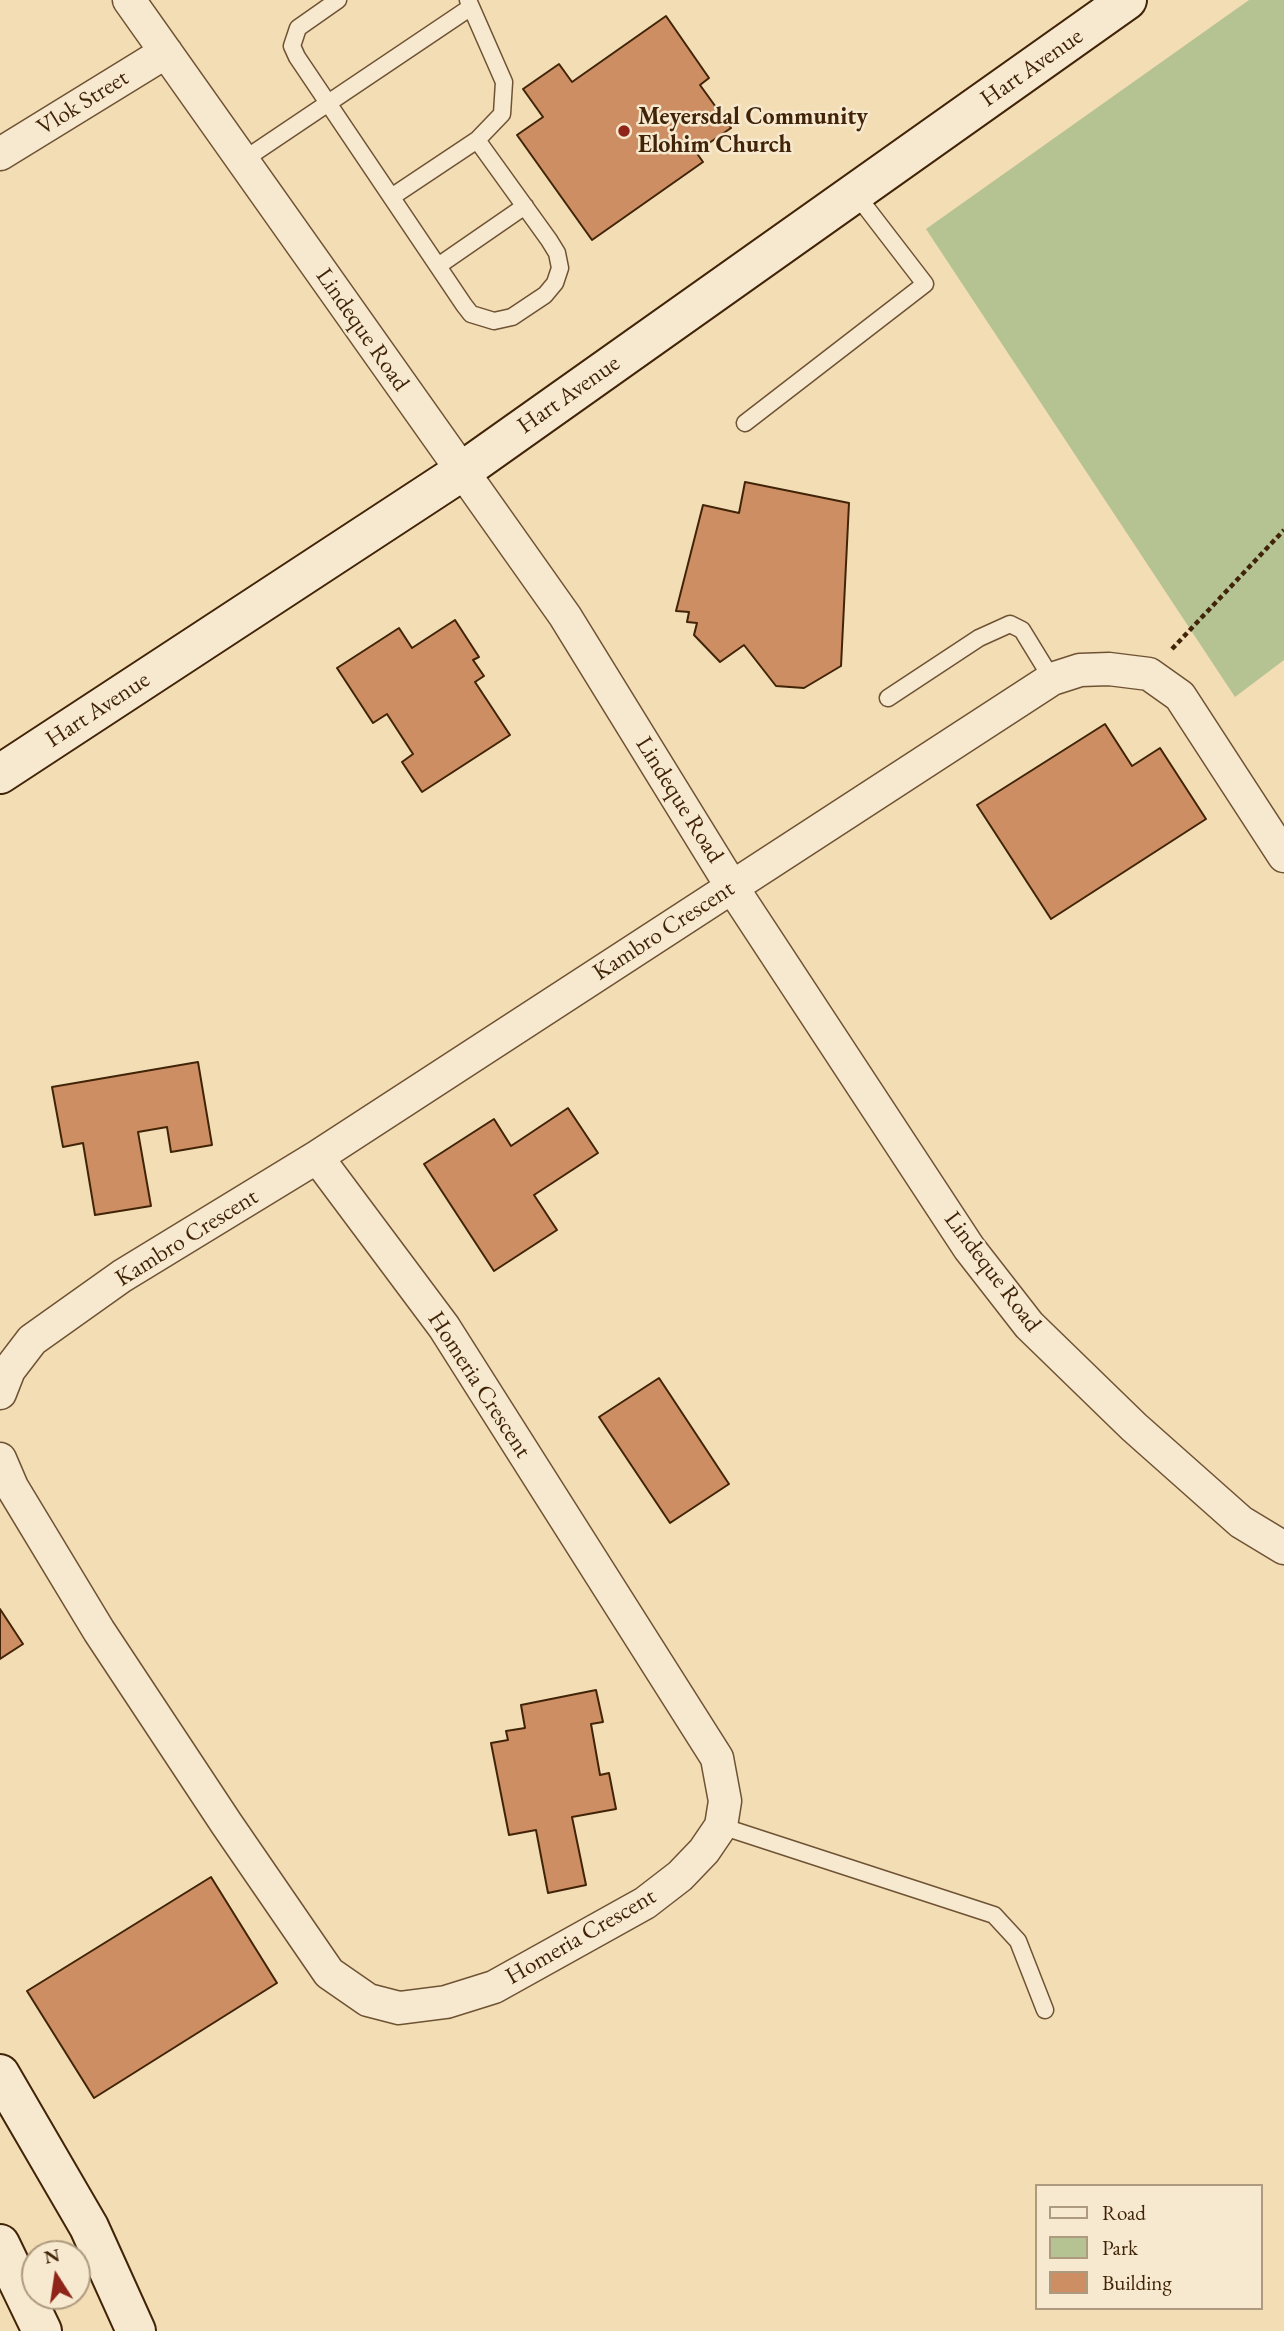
<!DOCTYPE html>
<html>
<head>
<meta charset="utf-8">
<style>
  body { margin:0 }
  #map { position:relative; width:1284px; height:2331px; overflow:hidden; background:#f3ddb5; font-family:"EB Garamond",serif }
  canvas { display:block }
  .legend { position:absolute; left:1035px; top:2184px; width:228px; height:126px; box-sizing:border-box; background:#f7e9cf; border:2px solid #ae9a7f; margin:0; padding:9px 12px; list-style:none; font-size:21px; color:#412408 }
  .legend li { display:flex; align-items:center; gap:14px; height:35px }
  .legend b { width:35px; border:2px solid #ae9a7f }
  .north { position:absolute; left:21px; top:2240px; width:70px; height:70px; box-sizing:border-box; background:#f7e9cf; border:2px solid #ae9a7f; border-radius:50%; rotate:348deg; font-size:19px; font-weight:700; line-height:28px; text-align:center; color:#412408 }
  .north::after { content:''; display:block; margin:auto; width:24px; height:32px; background:#8f2418; clip-path:polygon(50% 0,100% 100%,50% 72%,0 100%) }
</style>
</head>
<body>
<div id="map">
<canvas width="1284" height="2331"></canvas>
<ul class="legend">
<li><b style="height:9px;background:#f7e9cf"></b>Road</li>
<li><b style="height:19px;background:#b5c292"></b>Park</li>
<li><b style="height:19px;background:#cc8e62"></b>Building</li>
</ul>
<div class="north">N</div>
</div>
<script>
const c = document.querySelector('canvas').getContext('2d');
c.lineJoin = 'round';
function fill(path, color) {
  c.fillStyle = color;
  c.fill(path, 'evenodd');
}
function shape(rows) {
  const path = new Path2D();
  for (const r of rows) {
    path.moveTo(r[0], r[1]);
    for (let i = 2; i < r.length; i += 2) path.lineTo(r[i], r[i + 1]);
  }
  return path;
}
function stroke(path, color, width, dash) {
  c.strokeStyle = color;
  c.lineWidth = width;
  c.lineCap = dash ? 'butt' : 'round';
  c.setLineDash(dash || []);
  c.stroke(path);
}
function write(font, color, halo, rows, align = 'center') {
  c.font = font + ' "EB Garamond",serif';
  c.lineWidth = 5;
  c.setLineDash([]);
  c.textBaseline = 'middle';
  c.strokeStyle = halo;
  c.fillStyle = color;
  for (const [text, x, y, turn = 0] of rows) {
    c.save();
    c.translate(x, y);
    c.rotate((+turn || 0) * Math.PI / 180);
    c.textAlign = isNaN(turn) ? turn : align;
    if (halo) c.strokeText(text, 0, 0);
    c.fillText(text, 0, 0);
    c.restore();
  }
}
const green = shape([
  [1249,0,1284,0,1284,660,1235,697,926,229]
]);
const building = shape([
  [666,16,709,78,700,85,731,128,696,152,703,162,592,240,517,135,543,117,523,89,559,64,572,82,666,16],
  [745,482,849,503,841,666,804,688,776,686,744,645,720,662,694,635,697,623,687,622,689,612,676,611,703,505,739,513,745,482],
  [455,620,479,657,473,660,484,676,475,682,510,735,422,792,402,762,413,754,387,714,373,723,337,668,399,628,412,648,455,620],
  [1105,724,1132,766,1160,748,1206,819,1051,919,977,805,1105,724],
  [198,1062,212,1145,171,1152,167,1127,138,1132,151,1206,95,1215,83,1143,63,1147,52,1087,198,1062],
  [568,1108,598,1153,534,1195,557,1230,494,1271,424,1164,494,1119,511,1146,568,1108],
  [659,1378,729,1484,670,1523,599,1417,659,1378],
  [0,1609,23,1644,0,1659,0,1609],
  [596,1690,603,1722,591,1724,600,1775,609,1773,616,1809,572,1817,586,1885,548,1893,536,1830,509,1835,491,1743,508,1740,506,1731,525,1728,521,1705,596,1690],
  [211,1877,277,1983,94,2098,27,1991,211,1877]
]);
const path = shape([
  [1172,649,1284,530]
]);
const lane = shape([
  [338,0,298,28,292,46,297,57,464,305,471,314,494,321,512,317,545,295,555,283,560,268,557,253,549,240,477,140],
  [242,161,471,7],
  [393,196,477,140,502,114,504,82,468,0],
  [438,266,525,206],
  [745,423,925,284,855,193],
  [888,698,979,638,1010,624,1022,630,1052,679],
  [721,1826,994,1915,1018,1941,1045,2010]
]);
const street = shape([
  [129,0,565,616,732,887,969,1248,1029,1325,1134,1427,1241,1522,1284,1548],
  [0,154,166,52],
  [0,1393,9,1370,32,1340,122,1276,317,1157,1052,679,1080,670,1109,669,1149,674,1180,696,1284,856],
  [0,1459,12,1487,99,1631,226,1823,329,1973,368,2000,399,2008,446,2002,494,1987,645,1903,680,1876,704,1851,721,1826,725,1801,717,1758,444,1327,317,1157]
]);
const secondary = shape([
  [0,774,461,472,1127,0],
  [0,2074,89,2227,136,2331],
  [0,2244,42,2331]
]);
const markers = [
  [624,131,7,"#8f2418"]
];
const streetNames = [
  ["Hart Avenue",1032,68,-35],
  ["Vlok Street",83,103,-32],
  ["Lindeque Road",362,330,55],
  ["Hart Avenue",569,395,-35],
  ["Hart Avenue",98,710,-33],
  ["Lindeque Road",679,800,58],
  ["Kambro Crescent",664,931,-33],
  ["Kambro Crescent",187,1238,-32],
  ["Lindeque Road",992,1272,53],
  ["Homeria Crescent",479,1385,57],
  ["Homeria Crescent",581,1937,-30]
];
const poiNames = [
  ["Meyersdal Community",638,117],
  ["Elohim Church",638,145]
];
fill(green, '#b5c292');
fill(building, '#cc8e62');
stroke(building, '#412408', 2);
stroke(lane, '#6e5233', 19);
stroke(street, '#6e5233', 35);
stroke(secondary, '#412408', 42);
stroke(path, '#412408', 4.5, [5, 3.5]);
stroke(lane, '#f7e9cf', 16);
stroke(street, '#f7e9cf', 32);
stroke(secondary, '#f7e9cf', 38);
for (const [x, y, r, color] of markers) {
  const dot = new Path2D();
  dot.arc(x, y, r, 0, 2 * Math.PI);
  c.fillStyle = color;
  c.fill(dot);
  stroke(dot, '#f7e9cf', 2.5);
}
write('24px', '#412408', '#f7e9cf', streetNames);
write('bold 24px', '#412408', '#f7e9cf', poiNames, 'left');
</script>
</body>
</html>
